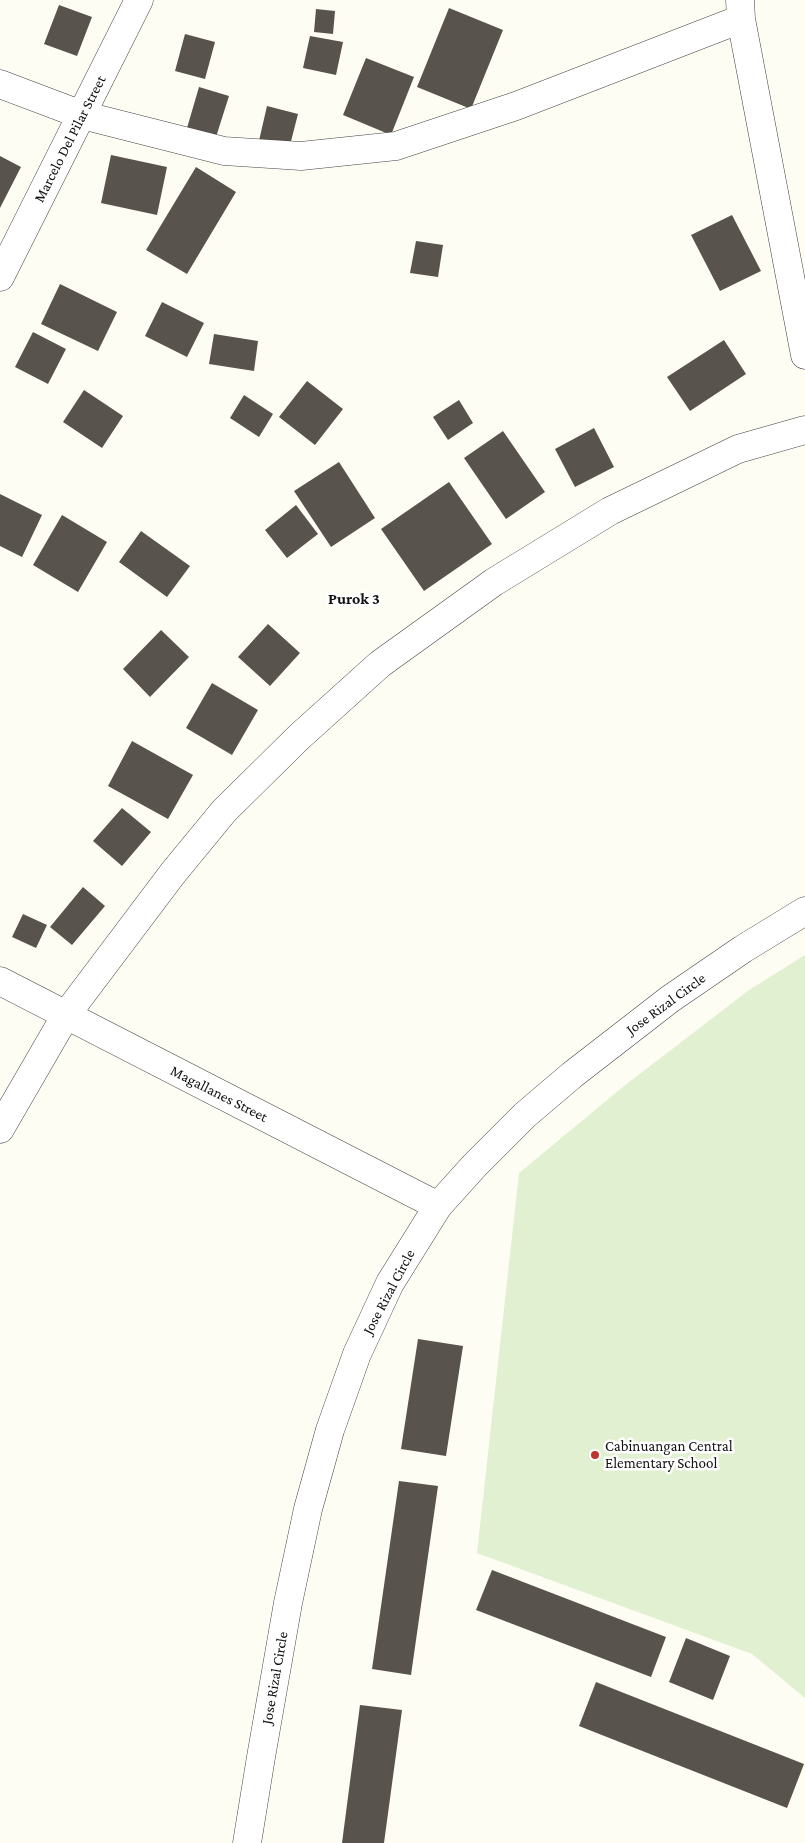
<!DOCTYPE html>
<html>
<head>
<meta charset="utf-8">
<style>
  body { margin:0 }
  canvas { display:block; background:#fefdf4 }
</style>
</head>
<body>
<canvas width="805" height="1843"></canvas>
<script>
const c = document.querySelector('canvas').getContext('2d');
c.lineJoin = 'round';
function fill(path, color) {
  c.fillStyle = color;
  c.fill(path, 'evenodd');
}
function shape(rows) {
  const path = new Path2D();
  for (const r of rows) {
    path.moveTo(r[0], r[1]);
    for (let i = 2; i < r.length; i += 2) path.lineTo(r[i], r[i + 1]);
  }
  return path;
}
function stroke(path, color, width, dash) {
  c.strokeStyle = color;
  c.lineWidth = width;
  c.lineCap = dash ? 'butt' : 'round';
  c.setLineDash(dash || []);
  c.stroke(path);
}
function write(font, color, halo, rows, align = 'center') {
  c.font = font + ' "Crimson Pro",serif';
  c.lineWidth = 5;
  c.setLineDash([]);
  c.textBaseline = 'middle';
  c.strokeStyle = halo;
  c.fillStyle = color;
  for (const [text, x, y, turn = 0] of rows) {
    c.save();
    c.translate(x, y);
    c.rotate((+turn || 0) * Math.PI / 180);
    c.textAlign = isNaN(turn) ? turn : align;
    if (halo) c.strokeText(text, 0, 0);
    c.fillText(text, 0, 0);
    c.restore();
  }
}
const pitch = shape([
  [805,955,805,1698,752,1654,477,1553,519,1173,624,1086,749,990]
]);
const building = shape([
  [59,5,92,17,77,56,44,44],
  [449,8,503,30,471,109,417,87],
  [316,9,335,11,333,34,314,32],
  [185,34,215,42,205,79,175,71],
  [310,36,343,42,336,75,303,68],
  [366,58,414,77,391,135,343,115],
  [199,87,229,96,216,137,187,128],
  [267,106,298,114,288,153,258,145],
  [111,155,167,167,157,215,101,203],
  [0,156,21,167,0,208],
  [196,167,236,192,187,274,146,250],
  [732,215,761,271,720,291,691,235],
  [416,241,443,245,438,277,410,273],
  [60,284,117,312,98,351,41,324],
  [162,302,204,323,187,357,145,336],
  [33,332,66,349,48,384,15,367],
  [214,334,258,341,254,371,209,364],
  [724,340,746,374,690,411,667,377],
  [307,381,343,409,315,445,279,417],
  [84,390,123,416,102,448,63,422],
  [244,395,273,414,259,437,230,418],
  [459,400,473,423,448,440,433,417],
  [594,428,614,467,575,487,555,449],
  [503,431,545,492,506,519,464,458],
  [339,462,375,518,331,547,294,491],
  [449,482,492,544,424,591,381,529],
  [0,494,42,515,22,557,0,546],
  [296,505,318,534,287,558,265,530],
  [62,515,107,542,78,592,33,565],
  [141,531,190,566,167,597,119,562],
  [268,624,300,653,270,686,238,657],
  [161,630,189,657,150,697,123,669],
  [212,683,258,710,232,755,186,728],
  [132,741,193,775,168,819,108,786],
  [122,808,151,832,122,866,93,841],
  [83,887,105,906,72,945,50,927],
  [23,914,47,925,36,948,12,937],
  [418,1339,463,1346,446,1456,401,1449],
  [399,1481,438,1486,411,1675,372,1669],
  [492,1570,666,1637,651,1677,476,1610],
  [686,1638,730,1656,713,1700,669,1682],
  [596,1682,804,1764,787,1808,579,1726],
  [360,1705,402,1710,384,1843,342,1843]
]);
const minor = shape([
  [740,0,741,19,805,355],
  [0,84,82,115,224,151,301,156,396,146,516,106,741,19],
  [0,277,139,0],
  [0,981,438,1206],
  [0,1129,66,1015,173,873,224,811,299,737,380,664,494,582,610,511,738,449,805,430],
  [247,1843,261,1757,288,1603,308,1509,330,1430,357,1354,390,1283,438,1206,475,1165,525,1115,572,1075,670,999,743,949,805,911]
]);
const markers = [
  [595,1455,5,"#ba372e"]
];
const streetNames = [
  ["Marcelo Del Pilar Street",70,139,-63],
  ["Jose Rizal Circle",666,1004,-36],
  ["Magallanes Street",219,1094,27],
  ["Jose Rizal Circle",389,1292,-62],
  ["Jose Rizal Circle",275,1678,-80]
];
const poiNames = [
  ["Cabinuangan Central",605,1446],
  ["Elementary School",605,1463]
];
const neighbourhoodNames = [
  ["Purok 3",354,599]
];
fill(pitch, '#e1f0d0');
fill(building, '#58534d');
stroke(minor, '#434343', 29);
stroke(minor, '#fff', 28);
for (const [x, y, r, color] of markers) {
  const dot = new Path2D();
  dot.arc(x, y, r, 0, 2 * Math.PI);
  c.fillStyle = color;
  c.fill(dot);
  stroke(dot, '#fff', 2);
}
write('15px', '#101010', '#fff', streetNames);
write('15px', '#101010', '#fff', poiNames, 'left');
write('bold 16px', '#101010', '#fff', neighbourhoodNames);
</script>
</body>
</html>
